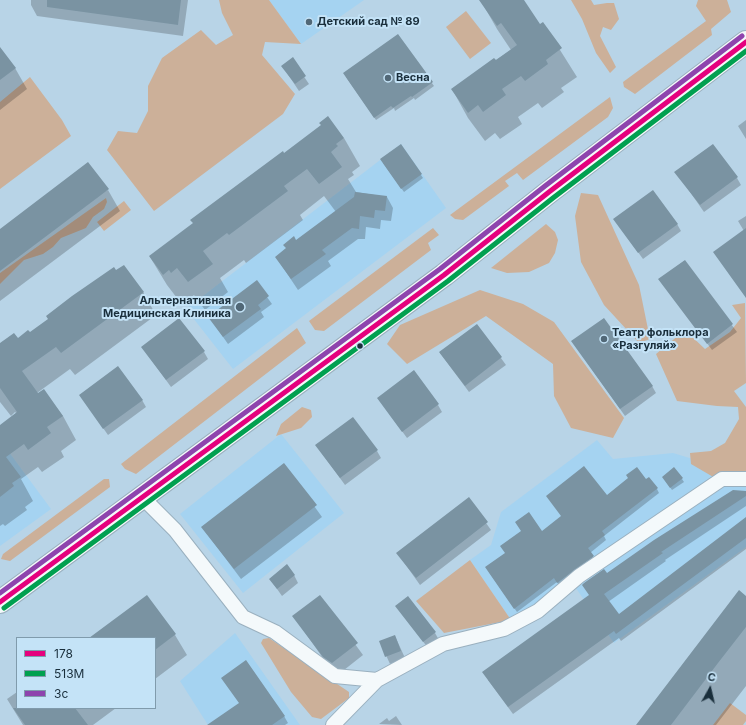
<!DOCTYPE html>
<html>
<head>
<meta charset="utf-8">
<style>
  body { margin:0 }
  #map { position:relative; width:746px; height:725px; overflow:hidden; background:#b8d4e7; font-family:Inter,sans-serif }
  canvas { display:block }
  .legend { position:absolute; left:16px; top:637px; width:140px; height:72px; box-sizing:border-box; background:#c4e3f7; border:1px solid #809bac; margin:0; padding:5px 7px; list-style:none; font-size:12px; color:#192e3b }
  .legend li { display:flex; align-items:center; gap:8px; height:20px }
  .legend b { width:20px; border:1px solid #809bac }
  .north { position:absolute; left:690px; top:669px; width:40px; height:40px; -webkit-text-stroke:3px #c4e3f7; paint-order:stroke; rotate:8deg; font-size:11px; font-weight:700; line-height:16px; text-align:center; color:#192e3b }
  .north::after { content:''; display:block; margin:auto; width:14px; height:18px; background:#192e3b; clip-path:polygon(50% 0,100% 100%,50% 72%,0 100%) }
</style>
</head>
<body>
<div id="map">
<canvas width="746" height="725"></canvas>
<ul class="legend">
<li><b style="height:5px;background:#e5007d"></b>178</li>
<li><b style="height:5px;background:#01a050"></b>513М</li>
<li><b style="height:5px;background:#8e44ad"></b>3с</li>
</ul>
<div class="north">С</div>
</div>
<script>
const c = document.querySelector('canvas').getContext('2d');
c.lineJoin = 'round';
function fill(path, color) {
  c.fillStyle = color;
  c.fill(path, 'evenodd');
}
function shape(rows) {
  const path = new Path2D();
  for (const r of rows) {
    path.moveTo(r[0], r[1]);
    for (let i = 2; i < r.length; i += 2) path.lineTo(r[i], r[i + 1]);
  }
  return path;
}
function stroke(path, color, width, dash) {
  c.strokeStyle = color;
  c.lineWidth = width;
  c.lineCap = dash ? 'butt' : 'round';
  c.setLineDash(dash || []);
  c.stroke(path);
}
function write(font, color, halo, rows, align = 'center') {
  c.font = font + ' Inter,sans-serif';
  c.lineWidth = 4;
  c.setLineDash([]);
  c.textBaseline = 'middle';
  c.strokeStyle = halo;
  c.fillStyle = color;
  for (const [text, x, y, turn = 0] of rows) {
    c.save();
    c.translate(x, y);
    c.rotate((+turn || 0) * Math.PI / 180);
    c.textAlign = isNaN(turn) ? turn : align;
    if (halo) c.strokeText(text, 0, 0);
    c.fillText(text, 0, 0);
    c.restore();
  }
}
const built = shape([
  [269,0,364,0,301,44],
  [401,144,446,208,233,369,186,309],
  [281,434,344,513,243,593,180,514],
  [0,440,51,509,0,546],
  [597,440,613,459,673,453,746,475,746,547,614,643,571,581,511,620,470,560,491,545,501,512],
  [235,633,300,725,208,725,180,681]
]);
const green = shape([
  [219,0,269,0,301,44,265,42,262,55,295,94,283,114,154,211,107,150,118,131,137,133,148,111,148,86,162,58,201,30,216,45,233,35,222,13],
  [571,0,591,0,594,5,607,3,614,3,619,19,611,30,603,27,600,36,616,67,610,73,596,53,582,19],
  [698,0,727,0,731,12,711,29,712,35,635,94,624,87,623,82,706,21,696,6],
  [466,11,491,43,470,59,446,27],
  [30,77,62,120,71,136,0,189,0,102],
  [610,97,613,108,608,117,523,180,517,173,505,181,509,186,463,220,455,219,450,215],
  [581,193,598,195,639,285,650,339,639,343,604,305,581,262,575,216],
  [106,198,107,202,104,209,93,217,86,228,61,238,53,247,43,254,24,260,0,284,0,273],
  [124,201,131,210,104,231,97,222],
  [546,224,555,232,558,240,555,253,549,263,529,272,507,273,491,268],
  [433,228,439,235,428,243,431,250,324,331,315,330,309,321],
  [480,290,523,304,554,322,624,418,613,438,571,428,554,396,553,364,486,316,407,364,387,344,400,325],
  [745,303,746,383,734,391,746,407,746,487,727,485,691,464,690,453,711,451,725,443,739,419,738,407,717,406,677,401,656,354,685,330,705,349,730,332,741,318,732,305],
  [297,328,306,343,136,474,125,469,121,464],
  [302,407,311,410,312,417,301,428,276,436,281,424],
  [104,479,109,479,110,487,10,561,1,559,3,554],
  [470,560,511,620,444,633,416,601],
  [269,638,349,692,349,698,321,719,312,717,291,692,261,643,263,639],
  [730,703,746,715,746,721,743,725,713,725]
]);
const shadow = shape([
  [31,0,188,0,183,36,37,16,31,5],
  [482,0,522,0,540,26,543,23,577,77,561,88,564,92,542,108,538,103,518,117,522,124,500,139,495,133,485,141,468,118,452,89,511,50,497,29,481,1],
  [398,35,434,86,415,100,414,98,395,111,394,108,376,120,346,77],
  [0,48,15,68,27,89,0,110],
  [292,59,309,84,299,91,287,73],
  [746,120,746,139,738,126],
  [344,138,360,166,352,172,354,175,348,179,356,192,387,197,393,208,391,221,381,220,380,229,366,227,365,239,358,239,328,261,331,266,298,290,276,257,336,212,324,196,300,215,303,220,246,263,244,260,220,278,228,292,205,310,194,295,188,300,186,298,180,302,167,285,150,257,284,154],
  [383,163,421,175,423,178,404,192],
  [676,172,737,178,741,185,704,212],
  [108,190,120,211,0,301,0,230],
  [746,216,746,289,744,231,738,221],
  [614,219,677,224,681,231,643,259],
  [684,261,737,332,712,350,660,279],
  [256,282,272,304,261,312,264,317,228,344,209,317],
  [143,292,156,315,75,375,70,369,37,393,38,395,44,391,63,416,76,440,61,451,64,457,42,472,38,467,21,479,33,501,25,507,27,510,9,523,5,526,3,524,0,526,0,426,17,414,15,412,11,416,0,402,0,345],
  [477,325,506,365,469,392,440,353],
  [572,341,652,386,656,393,625,416],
  [142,347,204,352,208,359,171,387],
  [80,395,142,400,146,407,108,435],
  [378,398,438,405,442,412,407,438],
  [377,451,381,458,345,485,321,452],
  [284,464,322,517,241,579,202,527],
  [682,479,684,482,672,490,665,480],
  [646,481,657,489,659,493,604,536,606,540,590,553,595,561,560,587,557,582,517,612,489,572,542,532,607,496],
  [746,492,746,506,665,560,666,561,608,602,619,616,746,518,746,549,621,641,619,638,513,714,488,680,590,595,607,574],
  [469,499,491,530,420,585,398,554],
  [294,575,298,583,282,596,270,579],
  [320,596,363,655,339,674,330,668,294,617],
  [746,596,746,686,716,725,637,725],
  [396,606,435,633,439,640,428,648],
  [175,635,187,655,155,679,155,638,91,638],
  [395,636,405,658,390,664,380,642],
  [17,692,17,708,116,708,93,725,23,725,7,699],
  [284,716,288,723,285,725,222,725],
  [396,716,402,725,379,724,387,718,389,721]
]);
const building = shape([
  [47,0,181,0,178,25,47,7],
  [479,0,524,0,540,24,543,22,562,48,546,60,548,64,525,81,521,76,502,89,506,95,483,112,478,105,468,113,451,89,494,58,496,60,517,45,501,23,497,26],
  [398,34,433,82,412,97,411,96,393,108,391,106,374,118,343,73],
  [0,47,16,68,0,80],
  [293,57,306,76,295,84,281,66],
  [328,116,344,138,336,144,338,146,331,152,342,167,319,184,307,169,284,186,288,191,229,235,227,233,203,251,213,264,188,282,177,268,171,273,169,270,163,275,149,256,193,223,190,220,283,151,284,153,321,125,319,123],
  [401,144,422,174,401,189,380,159],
  [713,144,738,177,700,205,674,172],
  [88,162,109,189,0,271,0,229],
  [653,190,678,224,638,253,613,219],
  [355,192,387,196,385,211,375,210,374,218,360,216,359,229,352,228,322,250,326,254,291,279,275,257,286,248,283,245,294,236,296,240,354,197],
  [746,228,746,298,713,252],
  [685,260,733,324,707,344,658,279],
  [124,265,144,292,61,353,56,347,22,371,38,393,44,389,63,416,47,427,51,433,28,450,24,444,6,457,21,477,12,483,14,486,0,497,0,425,17,412,0,388,0,343,14,333,18,338,28,330,30,332,48,319,46,316,72,296,114,267,116,270],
  [257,280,269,296,258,305,261,309,223,337,208,317],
  [179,318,205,351,166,380,141,347],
  [604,318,653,386,620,409,571,341],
  [477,324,502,357,465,386,439,352],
  [118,366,143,400,103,429,79,395],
  [414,370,439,404,402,432,377,398],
  [353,417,378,450,340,478,315,445],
  [284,463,317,505,234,569,201,527],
  [584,466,607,495,628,478,626,475,637,467,646,479,649,477,658,488,602,531,605,535,588,548,594,556,557,583,554,578,514,609,485,567,505,553,500,546,521,531,515,522,529,512,542,531,561,516,546,496],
  [674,467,683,478,670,488,662,477],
  [733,490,746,491,746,496,661,552,663,553,604,594,619,614,746,517,746,538,616,634,614,631,508,707,482,672,589,595,582,585,584,583,604,569,607,573,654,540],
  [469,497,488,522,416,578,396,553],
  [287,564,295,575,277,589,269,579],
  [739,590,746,596,746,627,718,663,671,725,636,725],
  [147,595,176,634,155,650,155,638,89,638],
  [320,595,358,643,332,663,323,657,292,616],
  [408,596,436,632,423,642,395,606],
  [395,635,401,651,385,657,379,641],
  [246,660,285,716,272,725,207,725,239,703,221,678],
  [13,708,75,708,88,725,25,725]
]);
const street = shape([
  [143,498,175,530,243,617,275,632,335,676,377,680,443,644,504,629,538,611,579,576,722,479,746,479],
  [333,725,377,680]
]);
const primary = shape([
  [0,602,444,275,549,192,746,42]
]);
const bus1 = shape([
  [0,602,444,275,549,192,746,42]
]);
const bus2 = shape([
  [4,608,448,281,553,198,746,51]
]);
const bus3 = shape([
  [0,593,440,269,545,186,742,36]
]);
const markers = [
  [309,22,4,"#516877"],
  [388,78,4,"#516877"],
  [240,307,5,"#516877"],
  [604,339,4,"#516877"],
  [360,346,3.5,"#192e3b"]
];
const poiNames = [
  ["Детский сад № 89",317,22],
  ["Весна",396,78],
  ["Альтернативная",231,301,"right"],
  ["Mедицинская Kлиника",231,314,"right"],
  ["Театр фольклора",612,333],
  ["«Разгуляй»",612,346]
];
fill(built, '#a5d3f1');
fill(green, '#ccb099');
fill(shadow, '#0003');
fill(building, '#7a93a2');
stroke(street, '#9ab0bf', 16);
stroke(primary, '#9ab0bf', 24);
stroke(street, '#f4f9fb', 14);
stroke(primary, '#f4f9fb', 22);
stroke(bus1, '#e5007d', 5);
stroke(bus2, '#01a050', 5);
stroke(bus3, '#8e44ad', 5);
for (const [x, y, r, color] of markers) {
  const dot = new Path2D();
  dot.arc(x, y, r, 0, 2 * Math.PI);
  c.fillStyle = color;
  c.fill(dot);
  stroke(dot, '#c4e3f7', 1.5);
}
write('bold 11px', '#192e3b', '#c4e3f7', poiNames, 'left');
</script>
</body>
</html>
